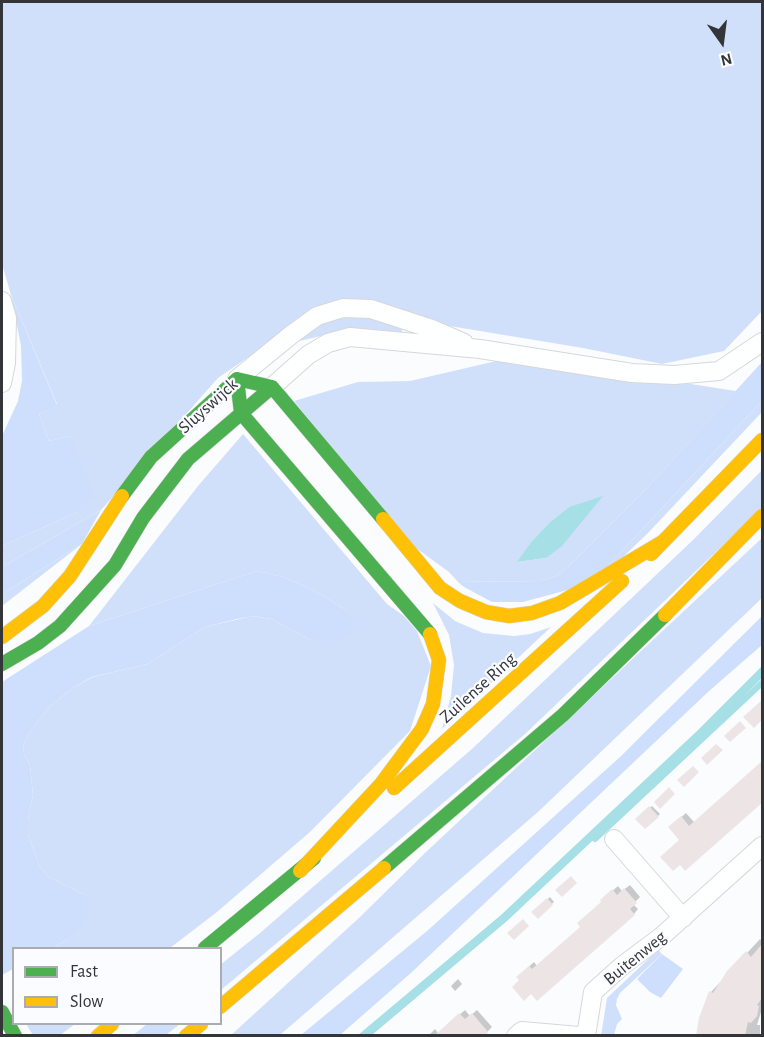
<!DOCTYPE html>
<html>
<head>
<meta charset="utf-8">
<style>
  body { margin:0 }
  #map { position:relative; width:764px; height:1037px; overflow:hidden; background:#fbfcfe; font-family:"Alegreya Sans",sans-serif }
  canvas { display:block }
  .frame { position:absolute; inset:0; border:3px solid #333538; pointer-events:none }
  .legend { position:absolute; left:12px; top:947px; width:210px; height:78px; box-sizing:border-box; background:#fafcff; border:2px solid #aaacaf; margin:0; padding:8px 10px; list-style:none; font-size:18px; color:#333538 }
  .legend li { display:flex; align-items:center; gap:12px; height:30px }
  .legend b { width:30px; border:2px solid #aaacaf }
  .north { position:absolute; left:692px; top:12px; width:60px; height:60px; -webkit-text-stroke:4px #fafcff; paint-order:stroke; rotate:166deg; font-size:16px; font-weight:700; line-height:24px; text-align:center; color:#333538 }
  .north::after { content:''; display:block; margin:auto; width:21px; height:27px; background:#333538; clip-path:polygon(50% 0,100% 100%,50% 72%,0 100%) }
</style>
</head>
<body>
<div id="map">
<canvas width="764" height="1037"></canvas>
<div class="frame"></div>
<ul class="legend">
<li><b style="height:8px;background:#4caf50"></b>Fast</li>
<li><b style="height:8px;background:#ffc107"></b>Slow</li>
</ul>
<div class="north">N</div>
</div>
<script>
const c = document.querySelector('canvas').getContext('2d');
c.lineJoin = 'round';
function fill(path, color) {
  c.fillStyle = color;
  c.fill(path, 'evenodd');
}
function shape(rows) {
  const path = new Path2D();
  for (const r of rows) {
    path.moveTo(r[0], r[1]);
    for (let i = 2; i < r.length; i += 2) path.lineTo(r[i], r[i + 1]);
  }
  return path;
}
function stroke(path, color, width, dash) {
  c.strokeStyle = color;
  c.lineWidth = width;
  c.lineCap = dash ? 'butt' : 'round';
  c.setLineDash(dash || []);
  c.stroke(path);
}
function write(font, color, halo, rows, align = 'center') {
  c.font = font + ' "Alegreya Sans",sans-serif';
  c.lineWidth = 4.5;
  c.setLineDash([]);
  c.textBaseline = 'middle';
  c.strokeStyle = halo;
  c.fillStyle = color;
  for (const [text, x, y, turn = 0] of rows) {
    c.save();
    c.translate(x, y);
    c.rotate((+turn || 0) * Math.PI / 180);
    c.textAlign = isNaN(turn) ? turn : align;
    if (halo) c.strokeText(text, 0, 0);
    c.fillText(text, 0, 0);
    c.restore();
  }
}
const green = shape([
  [2,2,762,2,762,311,724,351,662,364,583,348,401,318,402,332,346,330,257,351,218,378,101,510,2,567,2,546,77,512,71,436,49,441,39,414,57,404,11,295,2,264],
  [505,359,635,383,678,382,736,391,646,489,567,568,556,576,541,581,458,582,449,572,405,540,294,401,358,382,410,381],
  [569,507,546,558,518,562,531,542,550,522],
  [762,401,762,412,648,533,597,582,605,569],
  [243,434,387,604,404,616,417,631,431,666,410,731,310,832,217,912,170,948,53,948,68,939,85,895,49,877,39,866,28,834,28,819,33,795,30,766,24,754,23,746,29,733,49,707,74,687,93,677,147,664,205,627,252,616,271,619,311,640,347,611,327,598,302,585,283,577,257,571,89,626,198,486],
  [762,470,762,508,525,734,221,990,220,965,260,933,473,748,693,540],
  [762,538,762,598,538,812,280,1035,230,1036,360,917,426,852],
  [82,544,2,606,2,594],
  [433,603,455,621,483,633,514,636,530,634,551,627,442,729,451,696,454,665,449,635],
  [658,950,662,954,620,993,617,999,616,1005,622,1019,617,1024,614,1035,601,1036,607,998],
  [26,1024,75,1024,59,1036,33,1035],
  [147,1024,180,1024,166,1035,132,1036]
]);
const forest = shape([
  [11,295,57,405,39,414,49,441,71,436,95,495,77,512,2,546,2,436,18,401,22,381,21,346],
  [762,362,762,401,605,569,586,585,523,602,492,602,464,587,458,582,541,581,556,576,567,568,646,489],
  [101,510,82,544,2,594,2,567],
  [257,571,283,577,302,585,327,598,347,611,355,623,350,635,343,639,323,642,311,640,271,619,253,616,237,619,205,627,147,664,92,677,74,687,49,707,29,733,23,746,24,754,30,766,33,795,28,819,28,834,39,866,49,877,85,895,89,901,90,912,84,923,68,939,53,948,14,948,13,969,2,975,2,682,89,626],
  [762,616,762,645,708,692,412,972,340,1035,301,1035,427,931,620,757],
  [662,954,683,969,661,998,650,992,637,979]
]);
const water = shape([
  [603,496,562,546,546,558,517,562,531,542,550,522,569,507],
  [762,666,762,678,703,737,507,921,372,1035,358,1035,501,915,697,731]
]);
const shadow = shape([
  [762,763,762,801,685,869,681,840,670,827,686,813,694,822],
  [652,806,660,814,646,827,637,819],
  [630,885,640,897,633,904,638,909,634,914,521,980,523,972,534,962,537,966,582,927,603,902,602,900,618,886,622,891],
  [550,897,554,902,538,917,533,912],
  [760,939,762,941,762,1009,757,1025,760,1025,760,1036,698,1036,711,992],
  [458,979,462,984,455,991,451,986],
  [465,1010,470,1016,477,1010,492,1027,483,1036,428,1036,435,1029,438,1033]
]);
const stream = shape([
  [595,839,762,683]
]);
const building = shape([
  [762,700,762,720,754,728,743,717],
  [740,721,746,728,730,742,724,736],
  [716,744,723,750,707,765,701,758],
  [762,761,762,803,685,871,680,865,673,871,660,857,679,840,668,827,681,816,689,826],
  [693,766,699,772,684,787,677,780],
  [669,787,675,794,660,809,654,802],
  [649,806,659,817,645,829,635,819],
  [571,876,577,883,562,897,555,890],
  [624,888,637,903,630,909,635,915,537,1001,531,994,524,1001,512,987,519,980,516,977,529,966,532,969,580,927,577,923,601,902,600,900,612,889,617,895],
  [547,898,553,905,538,919,531,912],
  [523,919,529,926,514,940,507,933],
  [762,944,762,998,757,1005,759,1006,757,1016,751,1023,748,1022,745,1036,696,1036,699,1018,709,991,713,993,727,971,746,951,751,957],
  [459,1013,465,1019,472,1013,488,1032,485,1036,434,1036]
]);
const street = shape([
  [2,301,7,318,6,363,2,383],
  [237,379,291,335,317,316,343,308,371,309,432,329,464,343],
  [272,387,308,355,328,343,350,337,480,349,632,373,674,375,719,371,762,342],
  [614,839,683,918],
  [516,1036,522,1031,579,1036],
  [586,1036,593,992,622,966,662,936,762,846]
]);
const fast = shape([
  [122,496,151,457,237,379],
  [383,519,272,387,237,379,241,413,430,634],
  [2,664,38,643,60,626,115,565,143,518,188,459,272,387],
  [384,868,563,715,665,615],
  [205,948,314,858],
  [2,1012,15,1036]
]);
const slow = shape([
  [383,519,440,588,460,601,486,612,509,616,532,613,560,603,664,541],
  [651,554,762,440],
  [665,615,762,516],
  [2,637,43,606,70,576,122,496],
  [394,788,622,581],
  [300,871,381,784,422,729,433,704,439,660,430,634],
  [220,1007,384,868],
  [98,1036,112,1024],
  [186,1036,201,1024]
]);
const streetNames = [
  ["Sluyswijck",208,406,-42],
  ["Zuilense Ring",478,688,-42],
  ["Buitenweg",635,958,-39]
];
fill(green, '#d1e0fa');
fill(forest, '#cedffd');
fill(water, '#a6dfe5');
fill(shadow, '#0003');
stroke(stream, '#a6dfe5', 6);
fill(building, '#ede5e5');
stroke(street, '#d6d7da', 20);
stroke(fast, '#d6d7da', 15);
stroke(slow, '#d6d7da', 15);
stroke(street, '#feffff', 18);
stroke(fast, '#4caf50', 14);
stroke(slow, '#ffc107', 14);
write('18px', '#333538', '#fafcff', streetNames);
</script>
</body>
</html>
